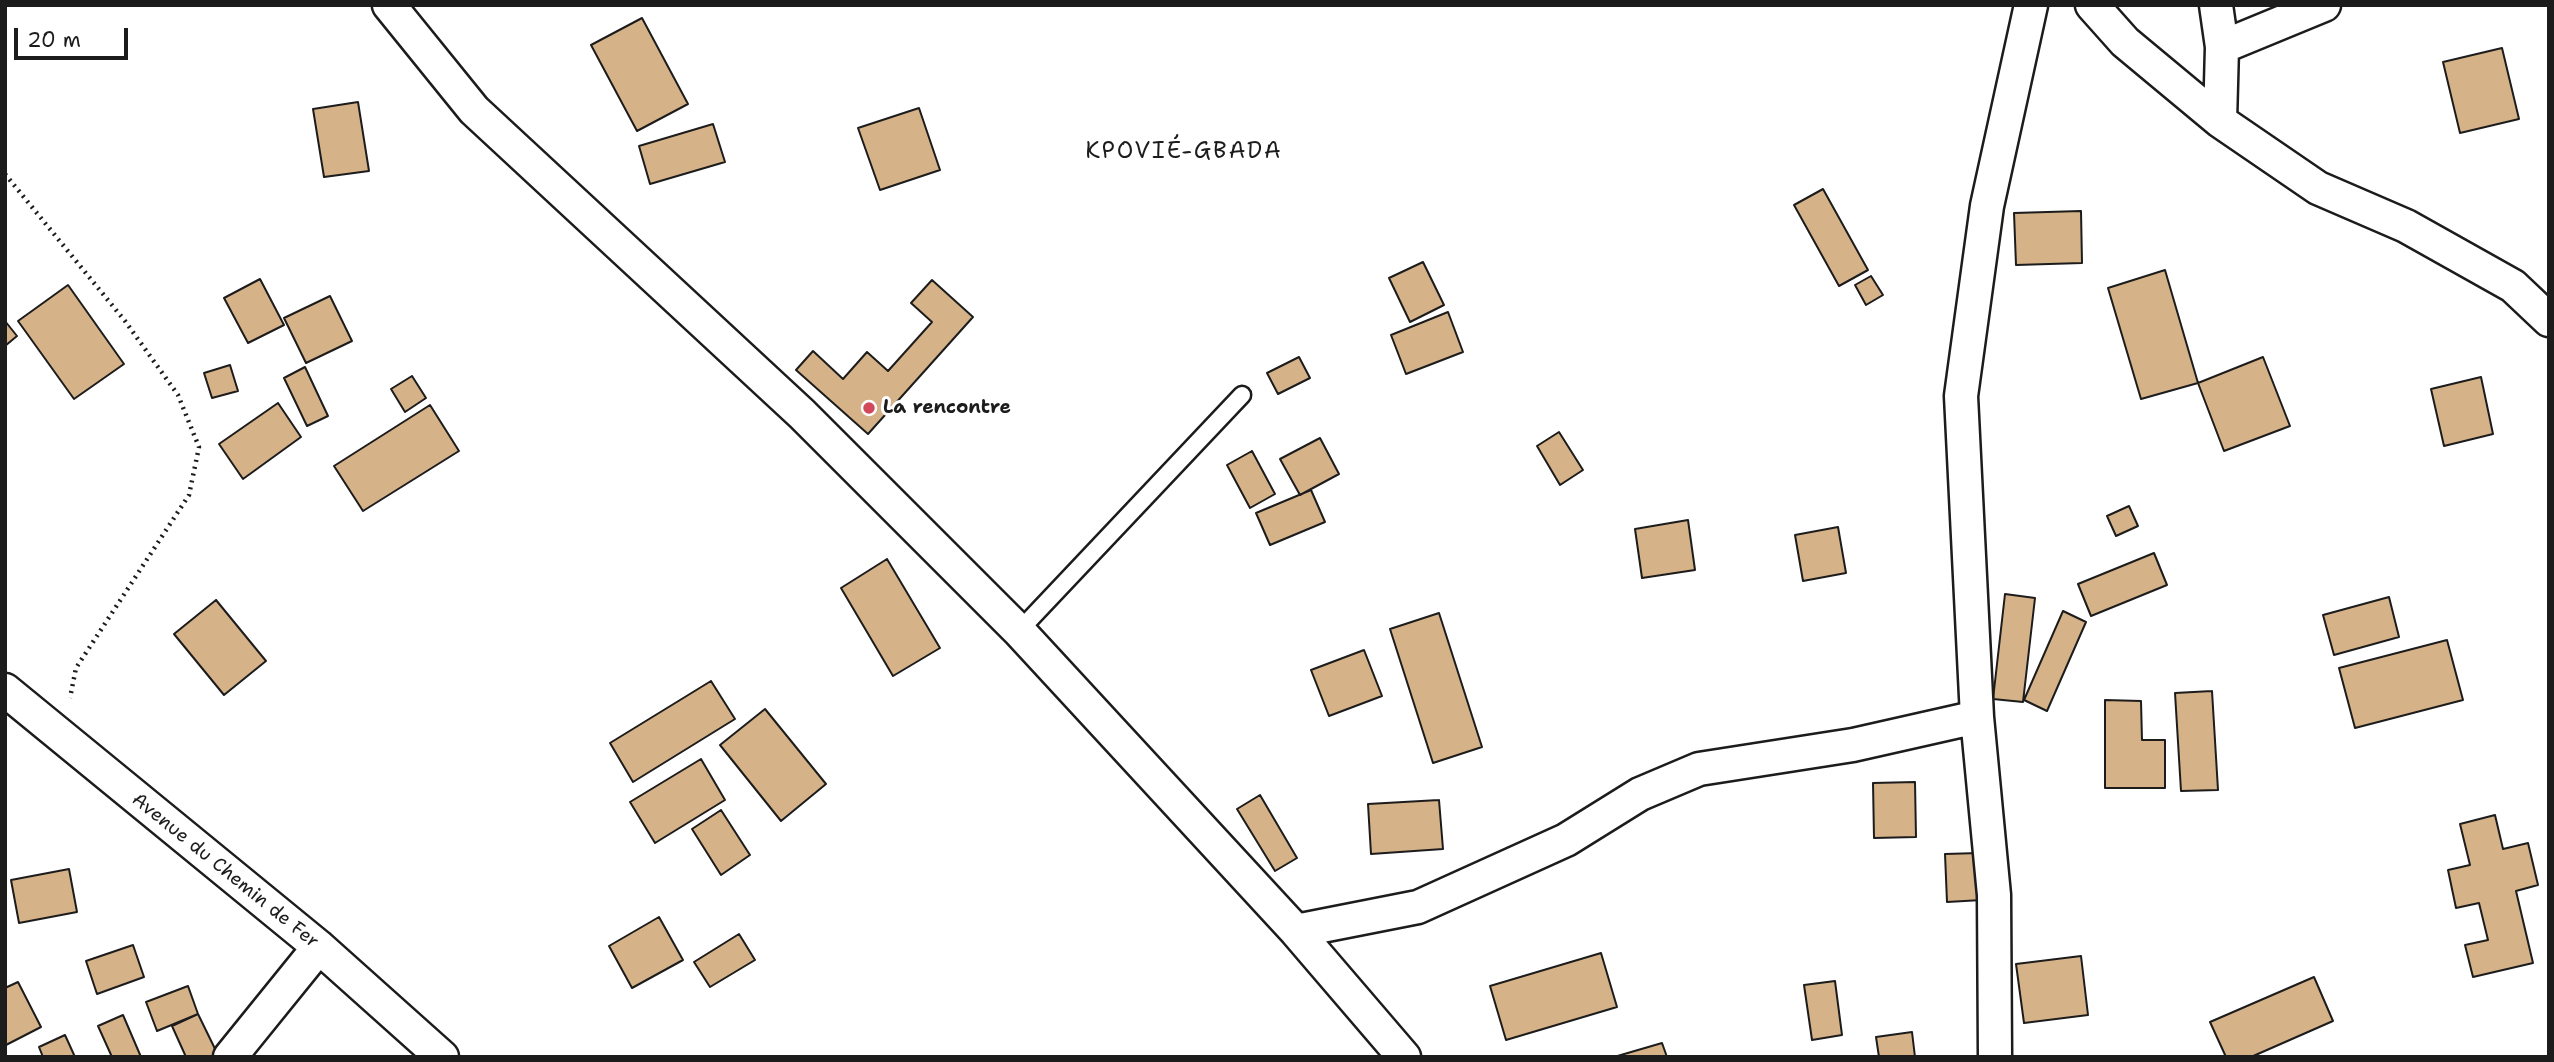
<!DOCTYPE html>
<html>
<head>
<meta charset="utf-8">
<style>
  body { margin:0 }
  #map { position:relative; width:2554px; height:1062px; overflow:hidden; background:#fff; font-family:"Shantell Sans",sans-serif }
  canvas { display:block }
  .frame { position:absolute; inset:0; border:7px solid #1c1c1c; pointer-events:none }
  .scale { position:absolute; left:14px; top:28px; width:114px; height:32px; box-sizing:border-box; border:4px solid #1c1c1c; border-top:0; padding-left:9px; font-size:21px; line-height:24px; white-space:nowrap; color:#1c1c1c; -webkit-text-stroke:5px #fff; paint-order:stroke }
</style>
</head>
<body>
<div id="map">
<canvas width="2554" height="1062"></canvas>
<div class="frame"></div>
<div class="scale">20 m</div>
</div>
<script>
const c = document.querySelector('canvas').getContext('2d');
c.lineJoin = 'round';
function fill(path, color) {
  c.fillStyle = color;
  c.fill(path, 'evenodd');
}
function shape(rows) {
  const path = new Path2D();
  for (const r of rows) {
    path.moveTo(r[0], r[1]);
    for (let i = 2; i < r.length; i += 2) path.lineTo(r[i], r[i + 1]);
  }
  return path;
}
function stroke(path, color, width, dash) {
  c.strokeStyle = color;
  c.lineWidth = width;
  c.lineCap = dash ? 'butt' : 'round';
  c.setLineDash(dash || []);
  c.stroke(path);
}
function write(font, color, halo, rows, align = 'center') {
  c.font = font + ' "Shantell Sans",sans-serif';
  c.lineWidth = 6;
  c.setLineDash([]);
  c.textBaseline = 'middle';
  c.strokeStyle = halo;
  c.fillStyle = color;
  for (const [text, x, y, turn = 0] of rows) {
    c.save();
    c.translate(x, y);
    c.rotate((+turn || 0) * Math.PI / 180);
    c.textAlign = isNaN(turn) ? turn : align;
    if (halo) c.strokeText(text, 0, 0);
    c.fillText(text, 0, 0);
    c.restore();
  }
}
const building = shape([
  [642,18,688,104,637,131,591,45,642,18],
  [2502,48,2519,119,2460,133,2443,62,2502,48],
  [358,102,369,171,324,177,313,109,358,102],
  [919,108,940,170,880,190,858,128,919,108],
  [713,124,725,162,650,184,639,146,713,124],
  [1823,189,1868,270,1839,286,1794,205,1823,189],
  [2081,211,2082,263,2016,265,2014,213,2081,211],
  [1423,262,1444,305,1410,322,1389,278,1423,262],
  [2165,270,2198,383,2141,399,2108,288,2165,270],
  [1871,276,1883,295,1866,305,1855,285,1871,276],
  [260,279,284,325,248,343,224,298,260,279],
  [932,280,973,317,868,434,796,370,813,351,843,379,867,352,888,371,932,322,911,303,932,280],
  [68,285,124,364,74,399,18,321,68,285],
  [330,296,352,341,306,363,284,318,330,296],
  [1448,312,1463,352,1406,374,1391,335,1448,312],
  [5,321,17,336,5,346,5,321],
  [1299,357,1310,378,1278,394,1267,373,1299,357],
  [2263,357,2290,426,2224,451,2198,383,2263,357],
  [230,365,238,391,212,398,204,373,230,365],
  [305,367,328,416,307,426,284,378,305,367],
  [412,376,426,398,405,412,391,389,412,376],
  [2481,377,2493,434,2444,446,2431,389,2481,377],
  [278,403,301,437,243,479,219,444,278,403],
  [430,405,459,451,363,511,334,466,430,405],
  [1559,432,1583,470,1560,485,1537,446,1559,432],
  [1320,438,1339,474,1300,495,1280,459,1320,438],
  [1252,451,1275,494,1250,508,1227,465,1252,451],
  [1311,490,1325,522,1270,545,1256,513,1311,490],
  [2129,506,2138,526,2116,536,2107,516,2129,506],
  [1688,520,1695,570,1642,578,1635,529,1688,520],
  [1838,527,1846,573,1803,581,1795,535,1838,527],
  [2154,553,2167,585,2091,616,2078,584,2154,553],
  [887,559,940,648,893,676,841,588,887,559],
  [2005,594,2035,598,2023,702,1993,699,2005,594],
  [2389,597,2399,637,2334,655,2323,615,2389,597],
  [216,600,266,661,224,695,174,634,216,600],
  [2063,611,2086,622,2047,711,2024,700,2063,611],
  [1439,613,1482,747,1433,763,1390,629,1439,613],
  [2447,640,2463,700,2355,728,2339,668,2447,640],
  [1364,650,1382,696,1329,716,1311,670,1364,650],
  [711,681,735,719,633,782,610,743,711,681],
  [2212,691,2218,790,2181,791,2175,693,2212,691],
  [2105,700,2141,701,2142,740,2165,740,2165,788,2105,788,2105,700],
  [765,709,826,784,781,821,720,745,765,709],
  [701,759,725,800,655,843,630,802,701,759],
  [1915,782,1916,837,1874,838,1873,783,1915,782],
  [1260,795,1297,858,1275,871,1237,809,1260,795],
  [1439,800,1443,849,1371,854,1368,804,1439,800],
  [721,810,750,855,721,875,692,829,721,810],
  [2495,815,2503,849,2528,843,2538,885,2516,891,2533,963,2473,977,2465,945,2488,940,2479,903,2456,908,2448,870,2470,865,2460,824,2495,815],
  [1979,853,1982,900,1947,902,1945,854,1979,853],
  [69,869,77,912,19,923,11,880,69,869],
  [659,917,683,960,632,988,609,946,659,917],
  [739,934,755,960,710,987,694,962,739,934],
  [133,945,144,977,97,994,86,961,133,945],
  [1601,953,1617,1007,1506,1040,1490,986,1601,953],
  [2081,956,2088,1015,2024,1023,2016,964,2081,956],
  [2314,977,2333,1021,2251,1057,2226,1057,2210,1022,2314,977],
  [1835,981,1842,1035,1812,1040,1804,985,1835,981],
  [18,982,41,1027,6,1045,5,988,18,982],
  [188,986,198,1014,157,1031,146,1002,188,986],
  [198,1014,219,1057,186,1057,172,1026,198,1014],
  [123,1015,141,1057,112,1057,98,1026,123,1015],
  [1912,1032,1915,1057,1879,1057,1876,1037,1912,1032],
  [65,1035,75,1057,43,1057,39,1047,65,1035],
  [1662,1043,1667,1057,1614,1057,1662,1043]
]);
const path = shape([
  [5,174,125,321,178,395,199,447,189,495,76,668,70,698]
]);
const lane = shape([
  [1019,631,1242,395]
]);
const street = shape([
  [389,5,474,110,802,414,1019,631,1296,931,1404,1057],
  [2092,5,2125,42,2220,121,2318,188,2406,226,2513,286,2549,320],
  [2216,5,2222,47,2220,121],
  [2222,47,2324,5],
  [5,690,319,947,442,1057],
  [1296,931,1418,907,1566,840,1640,794,1699,769,1853,745,1977,717],
  [230,1057,319,947],
  [1995,1057,1994,895,1977,717,1961,396,1987,206,2031,5]
]);
const markers = [
  [869,408,7,"#d1495b"]
];
const poiNames = [
  ["La rencontre",883,408]
];
const streetNames = [
  ["Avenue du Chemin de Fer",225,871,39]
];
const quarterNames = [
  ["KPOVIÉ-GBADA",1184,152]
];
fill(building, '#d6b288');
stroke(building, '#1c1c1c', 2);
stroke(lane, '#1c1c1c', 21);
stroke(street, '#1c1c1c', 37);
stroke(path, '#1c1c1c', 4.5, [2, 5]);
stroke(lane, '#fff', 16);
stroke(street, '#fff', 32);
for (const [x, y, r, color] of markers) {
  const dot = new Path2D();
  dot.arc(x, y, r, 0, 2 * Math.PI);
  c.fillStyle = color;
  c.fill(dot);
  stroke(dot, '#fff', 2.5);
}
write('bold 19px', '#1c1c1c', '#fff', poiNames, 'left');
write('19px', '#1c1c1c', '#fff', streetNames);
c.letterSpacing = '2px';
write('23px', '#1c1c1c', '#fff', quarterNames);
c.letterSpacing = '0px';
</script>
</body>
</html>
